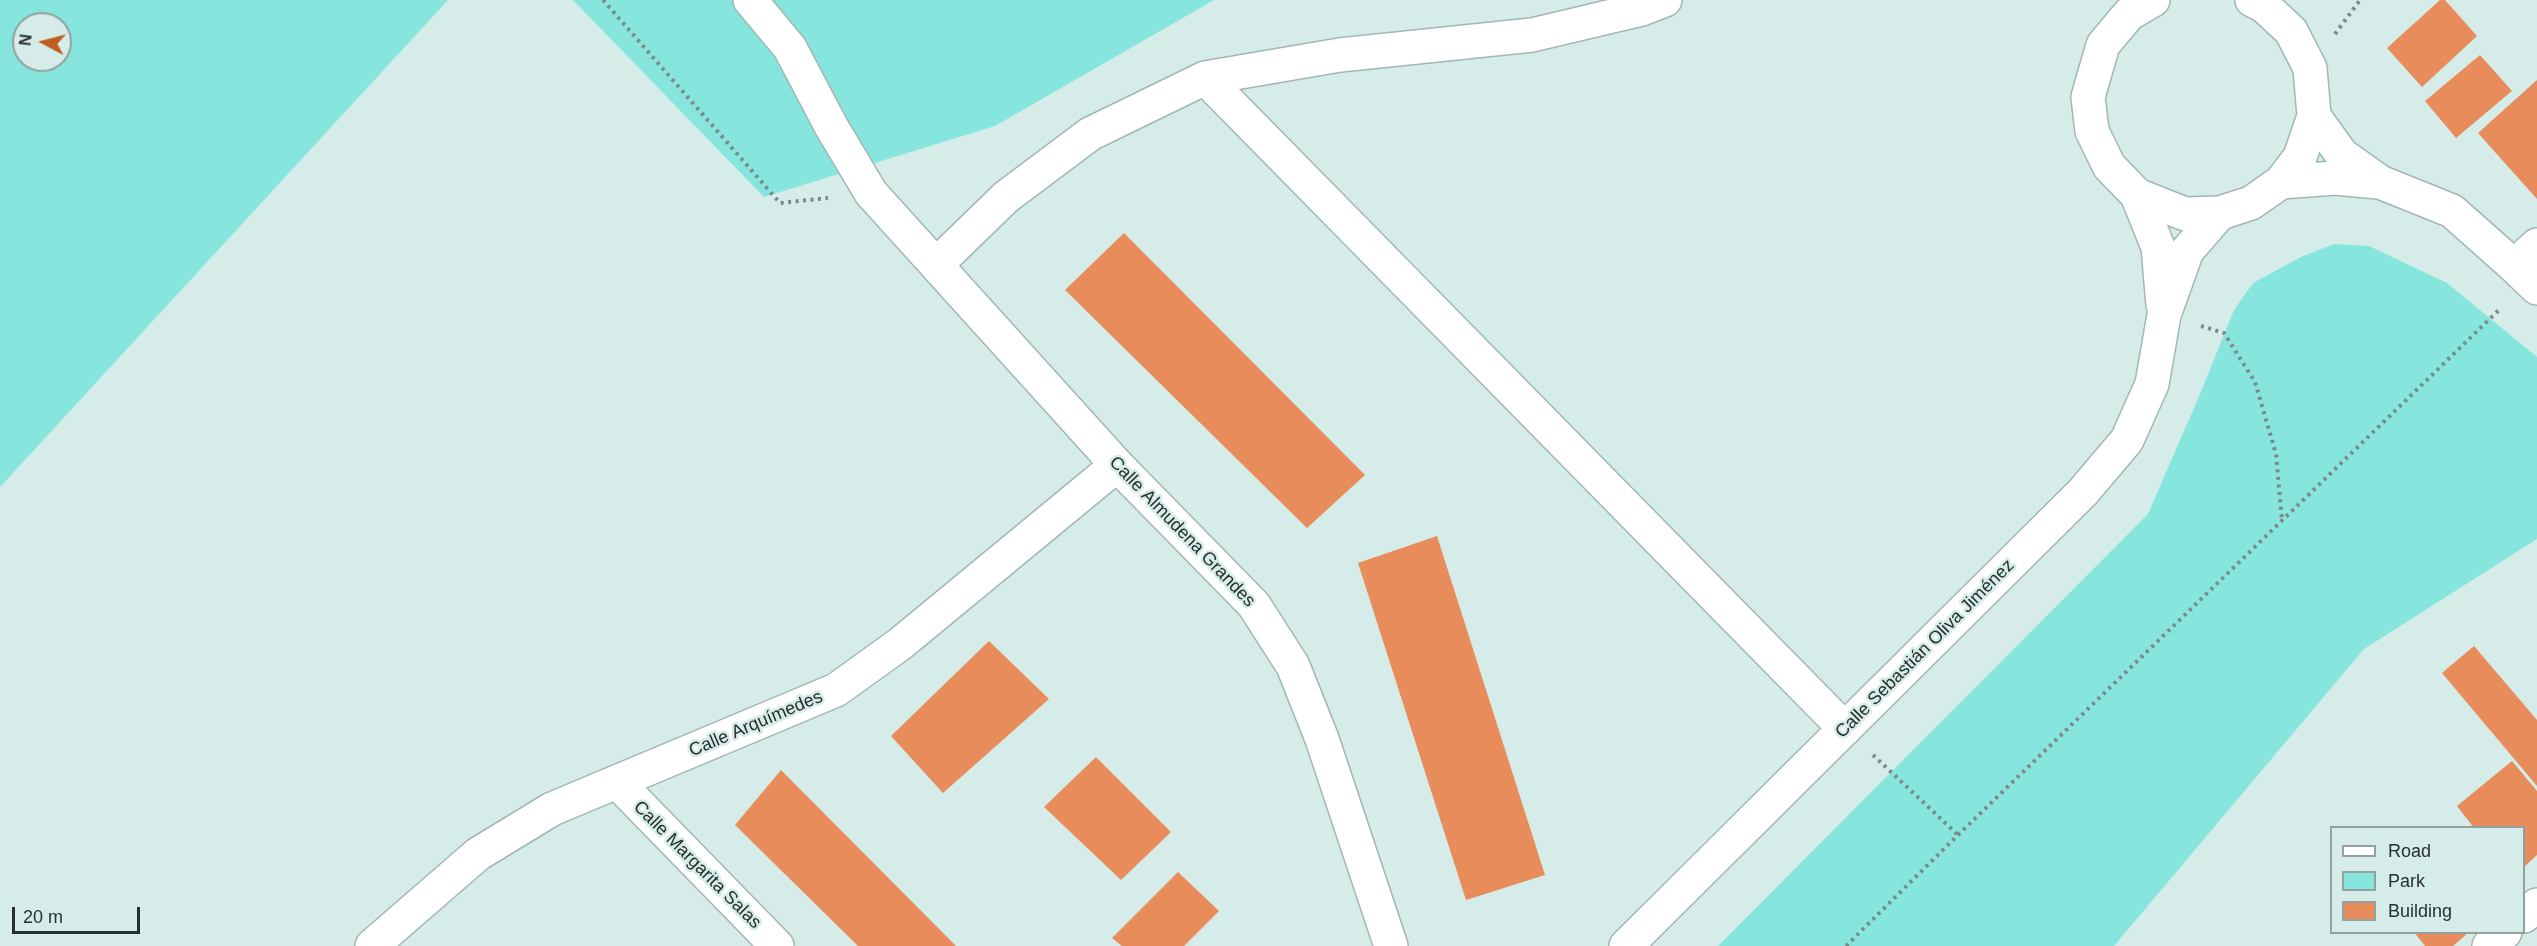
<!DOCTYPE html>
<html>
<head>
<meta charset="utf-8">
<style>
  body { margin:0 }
  #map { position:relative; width:2537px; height:946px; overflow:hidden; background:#d5ece9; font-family:Helvetica,sans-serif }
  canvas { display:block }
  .legend { position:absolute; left:2330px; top:826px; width:195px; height:108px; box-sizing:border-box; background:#d5ece9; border:2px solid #90a19f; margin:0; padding:8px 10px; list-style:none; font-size:18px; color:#28302f }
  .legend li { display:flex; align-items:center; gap:12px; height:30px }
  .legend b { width:30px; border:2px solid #90a19f }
  .north { position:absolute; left:12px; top:12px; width:60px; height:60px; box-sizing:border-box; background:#d5ece9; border:2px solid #90a19f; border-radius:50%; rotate:277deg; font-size:16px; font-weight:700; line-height:24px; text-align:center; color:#28302f }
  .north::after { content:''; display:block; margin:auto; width:21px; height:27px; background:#bf5e1e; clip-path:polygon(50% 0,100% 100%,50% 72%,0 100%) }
  .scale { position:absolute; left:12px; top:907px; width:128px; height:27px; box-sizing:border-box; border:3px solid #28302f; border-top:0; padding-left:8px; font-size:18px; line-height:21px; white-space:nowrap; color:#28302f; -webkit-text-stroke:4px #d5ece9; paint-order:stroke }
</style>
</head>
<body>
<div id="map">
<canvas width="2537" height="946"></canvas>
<ul class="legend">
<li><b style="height:8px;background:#fff"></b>Road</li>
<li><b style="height:16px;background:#86e6dd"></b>Park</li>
<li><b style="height:16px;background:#e78c5a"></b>Building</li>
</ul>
<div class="north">N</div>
<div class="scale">20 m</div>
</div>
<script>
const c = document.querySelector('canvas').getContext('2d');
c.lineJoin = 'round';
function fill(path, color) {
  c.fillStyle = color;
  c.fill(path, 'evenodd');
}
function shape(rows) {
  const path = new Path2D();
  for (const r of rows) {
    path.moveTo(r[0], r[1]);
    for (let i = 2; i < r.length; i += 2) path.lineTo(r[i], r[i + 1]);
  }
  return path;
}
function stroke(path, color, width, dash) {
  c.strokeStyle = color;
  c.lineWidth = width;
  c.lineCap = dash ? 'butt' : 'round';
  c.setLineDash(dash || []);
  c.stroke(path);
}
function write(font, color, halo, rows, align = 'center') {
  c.font = font + ' Helvetica,sans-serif';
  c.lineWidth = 5;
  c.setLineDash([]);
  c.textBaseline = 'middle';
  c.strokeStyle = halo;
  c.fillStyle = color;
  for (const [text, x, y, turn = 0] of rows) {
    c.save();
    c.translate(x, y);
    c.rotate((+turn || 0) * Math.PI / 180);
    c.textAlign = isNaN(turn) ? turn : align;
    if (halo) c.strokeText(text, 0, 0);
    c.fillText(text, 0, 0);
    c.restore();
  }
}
const green = shape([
  [0,0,448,0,0,487],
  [24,24,60,24,60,60,24,60],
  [573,0,1214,0,995,126,764,197],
  [2334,244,2369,246,2447,283,2537,357,2537,539,2364,649,2114,946,1718,946,2148,514,2200,394,2234,310,2253,283,2301,257]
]);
const building = shape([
  [2440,0,2445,0,2477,36,2422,87,2387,48],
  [2480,55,2512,91,2456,138,2425,101],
  [2537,80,2537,199,2478,133],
  [1124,233,1365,475,1307,528,1065,290],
  [1437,536,1545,875,1466,900,1358,563],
  [989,641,1049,699,943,793,891,736],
  [2474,646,2537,720,2537,786,2442,673],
  [1096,757,1171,832,1121,880,1044,807],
  [2512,761,2537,791,2537,855,2524,867,2524,828,2474,828,2457,806],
  [781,770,956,946,858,946,735,825],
  [1178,872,1219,911,1184,946,1122,946,1112,938],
  [2414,932,2469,932,2453,946,2425,946]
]);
const path = shape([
  [603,0,780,203,828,198],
  [2335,34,2360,0],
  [2201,326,2224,333,2255,382,2276,454,2282,520],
  [1873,755,1958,835],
  [1846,946,1958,835,2501,308]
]);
const minor = shape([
  [750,0,790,48,831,126,871,193,1117,465,1254,605,1293,666,1322,739,1391,946],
  [2153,0,2129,14,2103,45,2088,97,2092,131,2109,166,2137,195,2185,214,2220,213,2251,203,2281,182,2300,157,2314,116,2310,68,2291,31,2264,6,2252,0],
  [1205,78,1845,729],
  [2314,116,2342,155,2380,182,2452,211,2514,266,2537,288],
  [2281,182,2335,178,2378,182],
  [2137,195,2158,247,2163,305],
  [936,265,1006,197,1090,134,1205,78,1340,55,1532,35,1642,9,1665,0],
  [2514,266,2537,245],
  [618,783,777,946],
  [2524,916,2537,905],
  [372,946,478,854,552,809,836,690,900,644,1117,465],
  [1626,946,2083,492,2127,440,2152,384,2164,315,2187,251,2220,213],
  [2489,946,2505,932]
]);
const streetNames = [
  ["Calle Almudena Grandes",1182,532,46],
  ["Calle Sebastián Oliva Jiménez",1925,649,-45],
  ["Calle Arquímedes",756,724,-23],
  ["Calle Margarita Salas",697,865,45]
];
fill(green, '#86e6dd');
fill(building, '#e78c5a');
stroke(minor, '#a2b7b5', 36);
stroke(path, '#7a8a88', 4, [3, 4.5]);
stroke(minor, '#fff', 33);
write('18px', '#28302f', '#d5ece9', streetNames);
</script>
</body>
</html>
